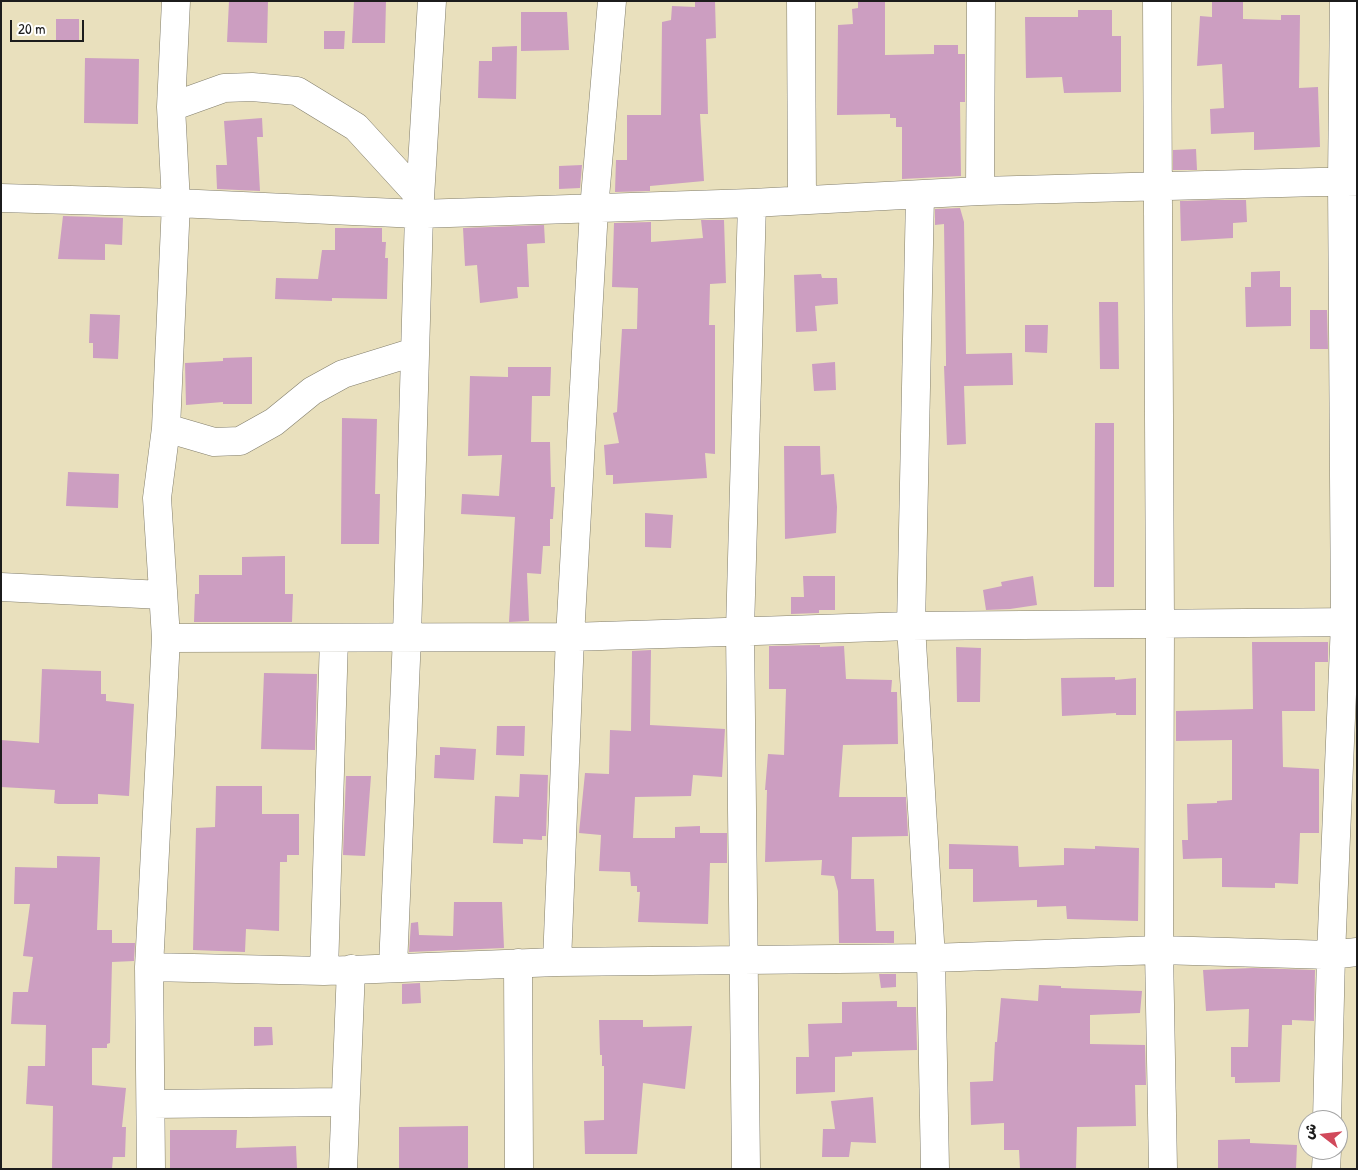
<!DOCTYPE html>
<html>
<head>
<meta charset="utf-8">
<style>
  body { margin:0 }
  #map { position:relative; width:1358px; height:1170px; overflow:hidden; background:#e9e0bd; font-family:"Patrick Hand","Playpen Sans Arabic",sans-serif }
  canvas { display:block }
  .frame { position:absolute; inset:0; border:2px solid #1c1c1c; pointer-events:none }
  .north { position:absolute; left:1298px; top:1110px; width:50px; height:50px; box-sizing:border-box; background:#fff; border:1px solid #a4a4a4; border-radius:50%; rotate:286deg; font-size:14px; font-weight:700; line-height:20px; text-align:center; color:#1c1c1c }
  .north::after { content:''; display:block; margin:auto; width:18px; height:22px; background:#d1495b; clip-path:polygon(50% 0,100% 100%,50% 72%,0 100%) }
  .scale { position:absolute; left:10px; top:20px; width:74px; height:22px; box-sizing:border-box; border:2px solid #1c1c1c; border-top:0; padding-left:6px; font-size:15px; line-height:18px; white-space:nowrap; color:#1c1c1c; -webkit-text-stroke:4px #fff; paint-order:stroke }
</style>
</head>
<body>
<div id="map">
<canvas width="1358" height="1170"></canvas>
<div class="frame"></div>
<div class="north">ش</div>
<div class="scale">20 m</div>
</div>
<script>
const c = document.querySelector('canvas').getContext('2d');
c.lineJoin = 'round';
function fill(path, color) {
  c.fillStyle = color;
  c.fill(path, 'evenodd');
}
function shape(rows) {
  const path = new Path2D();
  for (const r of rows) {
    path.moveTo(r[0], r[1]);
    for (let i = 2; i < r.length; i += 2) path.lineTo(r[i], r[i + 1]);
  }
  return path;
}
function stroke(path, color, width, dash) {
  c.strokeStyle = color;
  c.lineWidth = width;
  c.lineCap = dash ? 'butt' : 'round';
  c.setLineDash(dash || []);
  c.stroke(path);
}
const building = shape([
  [229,1,268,1,267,43,227,42],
  [354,1,386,1,385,43,352,43],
  [695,1,715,1,716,38,706,39,708,114,700,114,704,181,650,186,650,191,615,192,616,160,627,160,627,115,661,115,662,22,671,20,672,6,695,7],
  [858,1,885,1,885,55,934,54,934,45,958,45,958,54,965,54,965,102,960,102,961,176,902,179,902,127,896,127,896,118,890,118,890,114,837,115,838,25,853,24,852,9,858,8],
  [1212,1,1243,1,1243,19,1281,20,1281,15,1300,15,1299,88,1318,87,1320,147,1254,150,1254,132,1211,134,1210,109,1224,108,1222,64,1197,66,1200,16,1212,17],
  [1078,10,1112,10,1112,36,1121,36,1121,92,1064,93,1062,77,1026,78,1025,17,1078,17],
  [521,12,567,12,569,50,521,51],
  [56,19,79,19,79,41,56,41],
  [324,31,345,31,344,49,324,49],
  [517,46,516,99,478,98,479,61,492,61,492,47],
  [85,58,139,59,138,124,84,123],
  [262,118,263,137,257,137,260,191,217,189,216,165,227,165,224,121],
  [1196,149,1197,170,1173,170,1173,150],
  [582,165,580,188,559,189,559,166],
  [1211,200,1246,200,1247,222,1233,223,1233,238,1181,241,1180,201],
  [960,208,964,222,966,354,1012,353,1013,385,964,386,966,444,947,445,944,366,946,366,946,360,944,224,935,225,935,209],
  [63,216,123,218,122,245,105,244,105,260,58,259],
  [701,220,724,220,726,283,710,284,709,325,715,325,715,454,705,453,707,478,613,484,613,475,606,475,604,445,619,443,613,413,617,412,622,329,637,329,638,288,612,287,614,223,651,222,651,242,703,238],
  [544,225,545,243,527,244,529,287,517,287,518,298,480,303,477,265,465,266,463,228],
  [335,228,382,228,382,242,386,242,385,258,388,258,387,299,332,298,332,301,275,299,276,278,318,279,322,250,335,250],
  [1280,271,1280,287,1291,287,1291,326,1246,327,1245,287,1251,287,1251,272],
  [821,274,822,278,837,278,838,304,815,306,817,331,796,332,794,275],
  [1099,302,1118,302,1119,369,1100,369],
  [1310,310,1327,310,1328,349,1310,349],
  [90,314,120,315,118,359,93,358,93,343,89,343],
  [1025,325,1048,325,1047,353,1025,352],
  [252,357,252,404,223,404,223,402,186,405,185,363,223,361,223,358],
  [835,362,836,390,814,391,812,364],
  [508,367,551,367,550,396,532,396,531,442,550,442,551,487,555,487,553,519,550,519,550,546,543,546,541,574,527,573,529,621,509,622,515,517,461,514,462,494,499,496,502,455,468,456,470,376,508,377],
  [342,418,377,419,375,494,380,494,379,544,341,544],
  [1095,423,1114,423,1114,587,1094,587],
  [784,446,820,446,821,475,834,474,837,507,836,533,785,539],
  [68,472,119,474,118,508,66,506],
  [645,513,673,515,671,548,645,547],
  [285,556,285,594,293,594,292,622,194,622,195,594,199,594,199,575,242,575,242,557],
  [803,576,835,576,835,610,819,610,819,613,791,614,791,597,804,597],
  [1033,576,1037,605,1010,609,986,610,983,590,1002,586,1001,582],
  [1252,642,1328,642,1328,662,1315,662,1315,711,1282,711,1283,767,1319,769,1319,833,1300,833,1298,884,1275,883,1275,888,1222,887,1222,858,1183,859,1182,840,1188,840,1187,804,1217,803,1217,801,1232,800,1232,740,1176,741,1176,711,1253,709],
  [820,645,820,647,844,646,846,679,892,680,891,692,897,692,898,744,843,745,839,797,906,797,908,836,852,837,851,879,874,879,876,931,894,931,894,943,876,943,876,941,876,943,839,943,838,891,834,876,821,875,822,860,765,862,767,790,765,790,768,754,784,755,786,689,769,689,769,646],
  [956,647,981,648,980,702,957,702],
  [651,650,650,725,725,729,722,777,693,775,691,796,635,797,633,838,675,838,675,827,700,826,700,833,727,833,727,863,710,863,708,924,638,922,640,892,637,892,637,886,631,886,630,872,599,871,601,835,579,833,585,773,609,774,610,730,631,731,632,651],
  [42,669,101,671,101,694,106,694,106,701,134,704,129,796,98,794,98,804,58,804,54,803,55,790,1,787,1,740,39,743],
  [264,673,317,674,315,750,261,749],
  [1115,677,1115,680,1136,678,1136,715,1116,715,1116,713,1062,716,1061,678],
  [497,726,525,726,524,756,496,755],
  [440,747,476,749,474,780,434,778,435,755,440,755],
  [520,774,548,775,546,836,542,836,542,840,523,839,523,844,493,843,495,796,519,797],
  [346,776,371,776,365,856,343,855],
  [216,786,262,786,262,814,299,814,299,855,287,855,287,862,280,862,279,931,246,929,245,952,193,950,196,828,215,827],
  [949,844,1018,846,1019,867,1064,865,1064,848,1095,849,1095,846,1139,848,1138,921,1067,919,1066,906,1037,907,1037,900,973,902,973,869,949,869],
  [57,856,100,857,97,930,112,930,112,943,135,943,134,961,112,962,110,1043,107,1044,107,1048,92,1048,92,1085,126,1088,122,1127,126,1127,125,1157,113,1157,112,1169,52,1169,53,1106,26,1104,28,1066,45,1066,46,1025,11,1024,13,992,28,992,33,957,23,956,30,904,14,904,15,867,57,868],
  [454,902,502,902,504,948,409,952,411,923,418,922,419,935,453,936],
  [1253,968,1315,970,1314,1021,1292,1020,1292,1025,1282,1025,1280,1082,1235,1083,1235,1077,1231,1077,1231,1047,1248,1047,1249,1009,1206,1011,1203,970],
  [879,974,896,974,896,987,881,988],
  [420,983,421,1003,402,1004,402,984],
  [1039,985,1061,986,1061,988,1142,991,1140,1013,1090,1015,1090,1044,1145,1045,1146,1085,1135,1085,1136,1126,1077,1127,1076,1169,1020,1169,1019,1150,1004,1150,1004,1123,971,1125,970,1082,993,1081,995,1042,997,1042,1001,998,1038,1001],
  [897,1001,897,1007,916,1007,917,1050,852,1052,852,1056,835,1057,835,1092,796,1094,796,1057,809,1057,808,1024,842,1023,842,1002],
  [599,1020,643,1020,643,1027,692,1026,685,1089,643,1083,637,1154,585,1154,584,1121,604,1120,604,1066,602,1066,602,1055,600,1055],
  [254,1027,272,1027,273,1045,254,1046],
  [873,1097,876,1143,851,1142,849,1157,822,1157,823,1129,835,1129,831,1101],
  [468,1126,468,1169,399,1169,399,1127],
  [170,1130,237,1130,236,1148,296,1146,297,1169,170,1169],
  [1250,1139,1250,1143,1297,1145,1296,1169,1218,1169,1218,1140]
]);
const minor = shape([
  [801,1,802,200],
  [1157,1,1160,624,1159,950,1163,1169],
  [171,107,224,88,252,87,297,91,356,127,420,197],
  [980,191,981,1],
  [920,196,911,626,931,958,935,1169],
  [1,198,176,203,419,214,752,203,980,191,1357,181],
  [166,428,214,442,240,441,274,422,312,391,343,374,414,352],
  [1,587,162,595],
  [166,638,570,637,911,626,1357,622],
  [557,962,570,637,594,209,612,1],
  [518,963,519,1169],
  [149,967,324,971,557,962,931,958,1159,950,1331,955,1357,952],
  [393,967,407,636,419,214,432,1],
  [324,971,334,638],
  [152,1104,344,1102],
  [1327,1120,1331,955,1345,623,1342,181,1344,1],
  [151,1169,149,967,166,638,157,498,166,428,176,203,171,107,176,1],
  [343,1169,351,969],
  [746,1169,740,630,752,203],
  [1326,1169,1327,1150]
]);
fill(building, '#cc9ec1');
stroke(minor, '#827e6c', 29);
stroke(minor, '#fff', 28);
</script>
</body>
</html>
